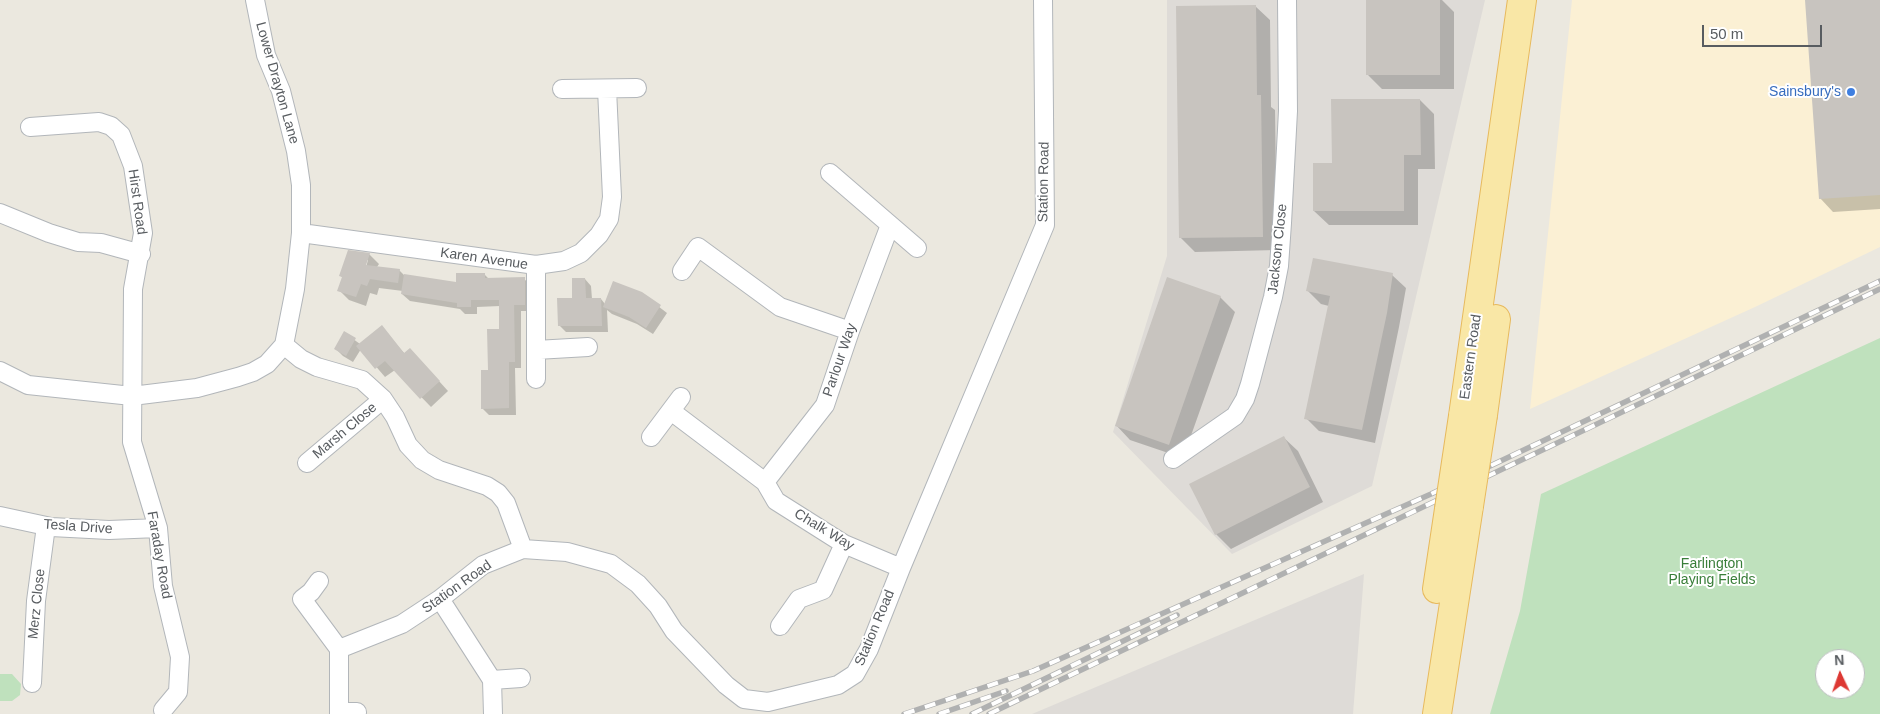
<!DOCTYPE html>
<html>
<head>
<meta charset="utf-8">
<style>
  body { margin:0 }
  #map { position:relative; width:1880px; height:714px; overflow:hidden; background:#ebe8df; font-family:Arial,sans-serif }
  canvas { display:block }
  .north { position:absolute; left:1815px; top:649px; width:50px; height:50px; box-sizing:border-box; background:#fff; border:1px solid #bcbebf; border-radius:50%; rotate:357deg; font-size:14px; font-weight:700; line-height:20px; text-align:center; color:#585c60 }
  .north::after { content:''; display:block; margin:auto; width:18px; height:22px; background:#dd3833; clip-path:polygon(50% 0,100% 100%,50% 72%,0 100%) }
  .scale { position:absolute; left:1702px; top:25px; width:120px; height:22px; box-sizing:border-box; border:2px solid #585c60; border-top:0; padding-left:6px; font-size:15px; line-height:18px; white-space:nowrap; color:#585c60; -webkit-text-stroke:4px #fff; paint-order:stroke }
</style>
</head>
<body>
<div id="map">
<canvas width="1880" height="714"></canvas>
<div class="north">N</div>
<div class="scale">50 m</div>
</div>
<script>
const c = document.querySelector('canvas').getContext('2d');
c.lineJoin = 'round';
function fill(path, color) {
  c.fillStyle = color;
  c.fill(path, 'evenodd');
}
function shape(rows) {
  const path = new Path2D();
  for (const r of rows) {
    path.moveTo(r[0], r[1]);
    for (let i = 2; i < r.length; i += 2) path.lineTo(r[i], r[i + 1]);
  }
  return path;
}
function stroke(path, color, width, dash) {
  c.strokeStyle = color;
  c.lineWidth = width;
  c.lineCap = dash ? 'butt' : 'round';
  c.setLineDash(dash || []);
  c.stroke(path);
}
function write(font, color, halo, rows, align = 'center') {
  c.font = font + ' Arial,sans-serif';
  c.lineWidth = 4;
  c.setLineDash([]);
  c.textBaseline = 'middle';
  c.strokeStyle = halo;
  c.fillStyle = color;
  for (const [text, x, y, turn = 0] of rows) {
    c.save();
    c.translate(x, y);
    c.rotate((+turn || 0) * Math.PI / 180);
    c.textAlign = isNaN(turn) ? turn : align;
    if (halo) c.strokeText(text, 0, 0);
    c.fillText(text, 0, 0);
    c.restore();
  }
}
const commercial = shape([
  [1572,0,1880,0,1880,247,1755,307,1530,409]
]);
const industrial = shape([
  [1167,0,1485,0,1372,486,1232,554,1113,432,1167,256],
  [1364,574,1353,714,1032,714]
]);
const green = shape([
  [1880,338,1880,714,1490,714,1520,611,1541,494],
  [1825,659,1855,659,1855,689,1825,689],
  [0,674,12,674,21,684,20,695,12,701,0,701]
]);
const shadow = shape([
  [1368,0,1442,0,1454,12,1454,89,1382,89,1368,75],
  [1806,0,1880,0,1880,209,1833,212,1820,198],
  [1255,6,1270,20,1271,107,1275,110,1277,250,1195,252,1180,237],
  [1420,100,1434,114,1435,169,1418,169,1418,225,1329,225,1314,211],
  [369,254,379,264,377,267,399,270,404,275,457,284,484,274,489,279,524,279,532,286,532,311,521,311,521,368,515,368,516,415,489,415,482,408,489,371,501,330,500,306,477,307,477,314,465,314,460,309,410,301,402,294,403,291,379,288,377,295,370,293,366,306,349,300,339,290,343,278,340,275],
  [366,260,368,260,365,271],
  [1392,275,1406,288,1399,327,1375,443,1319,431,1306,418,1329,306,1321,304,1308,291],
  [585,279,591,286,592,299,601,299,605,304,641,293,667,313,653,334,637,324,612,314,607,310,608,332,566,332,559,325],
  [1220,297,1235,312,1183,458,1130,440,1116,425],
  [381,327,405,354,419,359,448,391,431,407,395,370,385,377,361,349,353,362,343,356,336,349,345,333,360,344],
  [1283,437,1298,451,1323,502,1231,549,1216,534]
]);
const building = shape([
  [1366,0,1440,0,1440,75,1366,75],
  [1805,0,1880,0,1880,195,1819,199],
  [1256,5,1257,95,1261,95,1263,237,1179,238,1176,6],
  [1331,99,1420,99,1421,155,1404,155,1404,211,1313,211,1313,163,1332,163],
  [348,250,370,253,366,265,400,269,398,283,370,279,367,286,361,284,356,297,337,291,342,277,339,276],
  [1313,258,1393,273,1387,313,1362,430,1304,419,1330,296,1306,291],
  [456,273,485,273,485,278,525,277,525,305,514,305,515,362,509,362,509,408,481,409,481,370,488,370,487,329,499,329,499,300,471,300,471,307,457,307,457,303,401,294,404,274,456,282],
  [1167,277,1221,296,1169,445,1115,426],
  [572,278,585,278,586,298,601,298,602,326,558,326,557,298,572,298],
  [613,281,642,292,661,305,646,328,629,317,603,307],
  [382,325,404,353,410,348,440,381,420,399,385,361,375,369,356,346],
  [344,331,356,338,346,356,334,349],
  [1284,436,1310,487,1215,535,1189,484]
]);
const street = shape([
  [562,89,637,88],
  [30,127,99,122,111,126,121,135,133,166,143,233,133,289,132,442,158,528,163,586,180,657,178,692,163,710],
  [830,173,917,248],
  [0,213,49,233,78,242,101,243,141,254],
  [301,233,536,265,564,261,581,253,599,235,609,219,612,197,607,89],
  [536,265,536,379],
  [682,271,698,247,780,307,850,331],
  [284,345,301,359,317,367,362,380,383,399,395,417,408,445,422,460,439,470,487,486,498,493,506,503,523,549],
  [536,350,588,347],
  [0,371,28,385,132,396,197,388,238,377,253,372,267,364,284,345,295,289,301,233,301,185,296,151,281,91,266,55,255,0],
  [671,411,765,482,776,501,844,544,901,568],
  [651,437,681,397],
  [1173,459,1235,416,1245,399,1250,384,1273,297,1279,266,1282,223,1288,111,1287,0],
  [307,463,383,399],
  [765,482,825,405,850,331,890,225],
  [0,516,51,527,109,530,158,528],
  [319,581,311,592,302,599,339,649],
  [440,599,492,680,493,714],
  [780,626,799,599,823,590,844,544],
  [492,680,521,678],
  [32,683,36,601,46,526],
  [339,712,357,712],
  [339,714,339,649,402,624,440,599,483,565,523,549,567,552,611,564,638,584,658,606,674,631,726,685,744,699,768,702,838,685,855,674,869,649,901,568,1045,225,1043,0]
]);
const primary = shape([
  [1483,415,1496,319],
  [1463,416,1522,0],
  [1437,589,1449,509],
  [1437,714,1469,506]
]);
const rail = shape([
  [904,714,1033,671,1431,494,1880,281],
  [939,714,1006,691],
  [972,714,1177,615],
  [989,714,1880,289]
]);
const primaryBridge = shape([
  [1469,506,1483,415],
  [1449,509,1463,416]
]);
const markers = [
  [1851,92,5,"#3f7fe0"]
];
const streetNames = [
  ["Lower Drayton Lane",277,83,74],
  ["Station Road",1044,182,-89],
  ["Hirst Road",137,202,82],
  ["Jackson Close",1278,249,-84],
  ["Karen Avenue",484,259,8],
  ["Eastern Road",1471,357,-82],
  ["Parlour Way",840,360,-71],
  ["Marsh Close",345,431,-40],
  ["Tesla Drive",78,527,4],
  ["Chalk Way",824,530,31],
  ["Faraday Road",159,555,80],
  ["Station Road",457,587,-35],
  ["Merz Close",37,604,-84],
  ["Station Road",875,628,-67]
];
const shopNames = [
  ["Sainsbury's",1841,92]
];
const parkNames = [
  ["Farlington",1712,564],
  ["Playing Fields",1712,580]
];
fill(commercial, '#fbf0d4');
fill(industrial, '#dedbd7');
fill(green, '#bfe1bd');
fill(shadow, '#0003');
fill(building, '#c8c4bf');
stroke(street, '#b2b6ba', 20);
stroke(primary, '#e7b95c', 30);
stroke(street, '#fff', 18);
stroke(primary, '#f9e7a6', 28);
stroke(rail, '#b0b1b1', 5.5);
stroke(rail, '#fff', 4, [11]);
stroke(primaryBridge, '#e7b95c', 30, []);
stroke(primaryBridge, '#f9e7a6', 28);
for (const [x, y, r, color] of markers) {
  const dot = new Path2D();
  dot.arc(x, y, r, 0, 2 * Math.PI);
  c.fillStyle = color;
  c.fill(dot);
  stroke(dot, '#fff', 2);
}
write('14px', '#585c60', '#fff', streetNames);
write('14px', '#366cbe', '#fff', shopNames, 'right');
write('14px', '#397e39', '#fff', parkNames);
</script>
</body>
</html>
